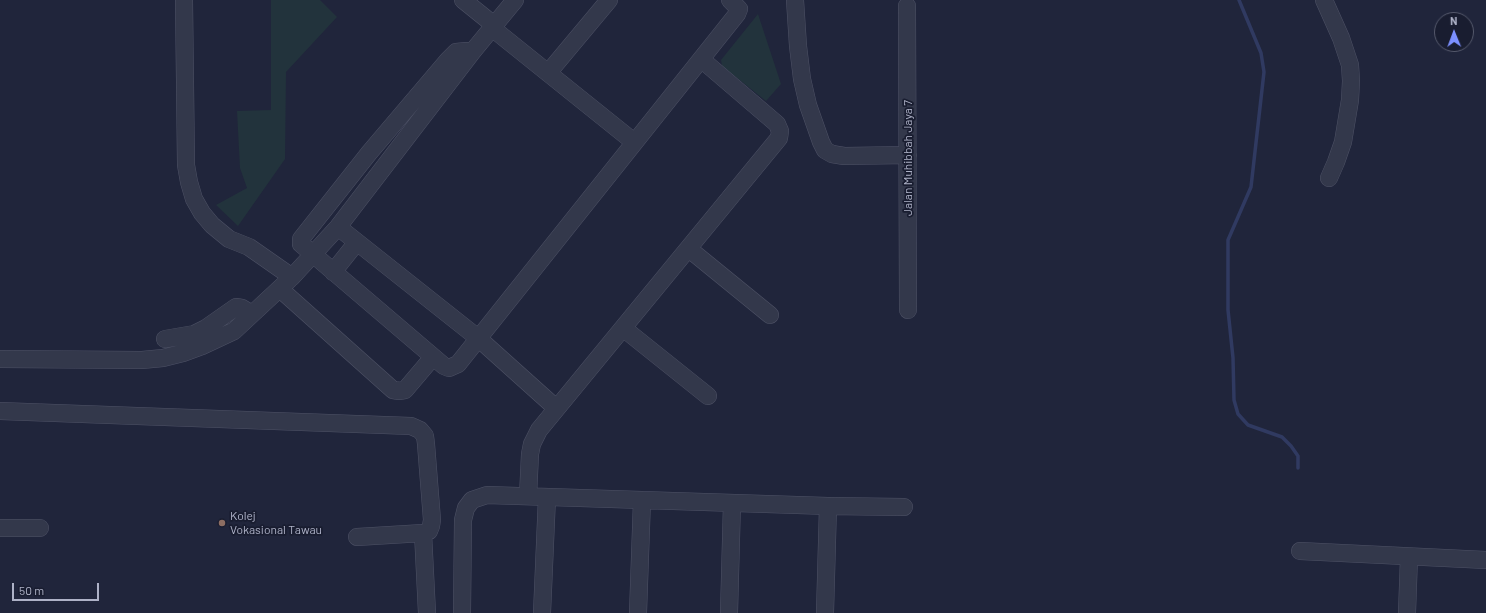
<!DOCTYPE html>
<html>
<head>
<meta charset="utf-8">
<style>
  body { margin:0 }
  #map { position:relative; width:1486px; height:613px; overflow:hidden; background:#20253b; font-family:Barlow,sans-serif }
  canvas { display:block }
  .north { position:absolute; left:1434px; top:12px; width:40px; height:40px; box-sizing:border-box; background:#191d30; border:1px solid #55596c; border-radius:50%; rotate:359deg; font-size:11px; font-weight:700; line-height:16px; text-align:center; color:#aeb2c7 }
  .north::after { content:''; display:block; margin:auto; width:14px; height:18px; background:#7c90ff; clip-path:polygon(50% 0,100% 100%,50% 72%,0 100%) }
  .scale { position:absolute; left:12px; top:583px; width:87px; height:18px; box-sizing:border-box; border:2px solid #aeb2c7; border-top:0; padding-left:5px; font-size:12px; line-height:14px; white-space:nowrap; color:#aeb2c7; -webkit-text-stroke:3px #191d30; paint-order:stroke }
</style>
</head>
<body>
<div id="map">
<canvas width="1486" height="613"></canvas>
<div class="north">N</div>
<div class="scale">50 m</div>
</div>
<script>
const c = document.querySelector('canvas').getContext('2d');
c.lineJoin = 'round';
function fill(path, color) {
  c.fillStyle = color;
  c.fill(path, 'evenodd');
}
function shape(rows) {
  const path = new Path2D();
  for (const r of rows) {
    path.moveTo(r[0], r[1]);
    for (let i = 2; i < r.length; i += 2) path.lineTo(r[i], r[i + 1]);
  }
  return path;
}
function stroke(path, color, width, dash) {
  c.strokeStyle = color;
  c.lineWidth = width;
  c.lineCap = dash ? 'butt' : 'round';
  c.setLineDash(dash || []);
  c.stroke(path);
}
function write(font, color, halo, rows, align = 'center') {
  c.font = font + ' Barlow,sans-serif';
  c.lineWidth = 3.5;
  c.setLineDash([]);
  c.textBaseline = 'middle';
  c.strokeStyle = halo;
  c.fillStyle = color;
  for (const [text, x, y, turn = 0] of rows) {
    c.save();
    c.translate(x, y);
    c.rotate((+turn || 0) * Math.PI / 180);
    c.textAlign = isNaN(turn) ? turn : align;
    if (halo) c.strokeText(text, 0, 0);
    c.fillText(text, 0, 0);
    c.restore();
  }
}
const green = shape([
  [271,0,320,0,337,17,286,72,285,159,238,226,216,205,247,188,240,168,237,111,271,110],
  [758,14,781,84,766,101,722,66,721,60]
]);
const stream = shape([
  [1239,0,1261,53,1264,72,1251,187,1228,240,1228,310,1233,358,1234,400,1238,414,1248,425,1282,437,1291,446,1298,456,1298,468]
]);
const minor = shape([
  [184,0,186,165,189,182,194,199,202,213,212,225,229,239,249,247,292,277],
  [463,0,494,25],
  [795,0,798,46,802,79,808,105,821,142,825,150,832,154,844,156,908,155],
  [1324,0,1341,38,1350,65,1351,81,1350,100,1343,142,1336,162,1329,178],
  [907,6,908,310],
  [492,28,634,142],
  [473,51,466,51,456,52,448,60,369,153,301,239,301,244,444,366,449,368,458,364,737,14,739,9,730,0],
  [548,73,609,0],
  [338,227,478,338,556,408],
  [689,249,770,315],
  [333,272,357,242],
  [280,289,393,390,399,391,405,390,433,357],
  [623,328,708,396],
  [165,339,194,334,206,328,236,307,242,308,252,314],
  [0,359,142,360,163,358,183,353,202,346,234,331,292,277,338,227,473,51,515,0],
  [0,411,411,426,420,430,425,436,426,444,432,520,431,526,429,531,423,533,357,537],
  [528,496,530,454,532,444,539,430,779,138,780,131,777,124,701,59],
  [0,528,40,528],
  [423,533,427,613],
  [1300,551,1486,560],
  [462,613,463,520,466,508,472,500,487,495,828,506,904,507],
  [542,613,547,497],
  [638,613,642,500],
  [729,613,732,503],
  [825,613,828,506],
  [1407,613,1409,557]
]);
const markers = [
  [222,523,4,"#8d6e63"]
];
const streetNames = [
  ["Jalan Muhibbah Jaya 7",908,158,-90]
];
const poiNames = [
  ["Kolej",230,516],
  ["Vokasional Tawau",230,530]
];
fill(green, '#22333c');
stroke(stream, '#303a61', 3.5);
stroke(minor, '#4e5266', 18);
stroke(minor, '#33384b', 17);
for (const [x, y, r, color] of markers) {
  const dot = new Path2D();
  dot.arc(x, y, r, 0, 2 * Math.PI);
  c.fillStyle = color;
  c.fill(dot);
  stroke(dot, '#191d30', 1.5);
}
write('12px', '#aeb2c7', '#191d30', streetNames);
write('12px', '#aeb2c7', '#191d30', poiNames, 'left');
</script>
</body>
</html>
